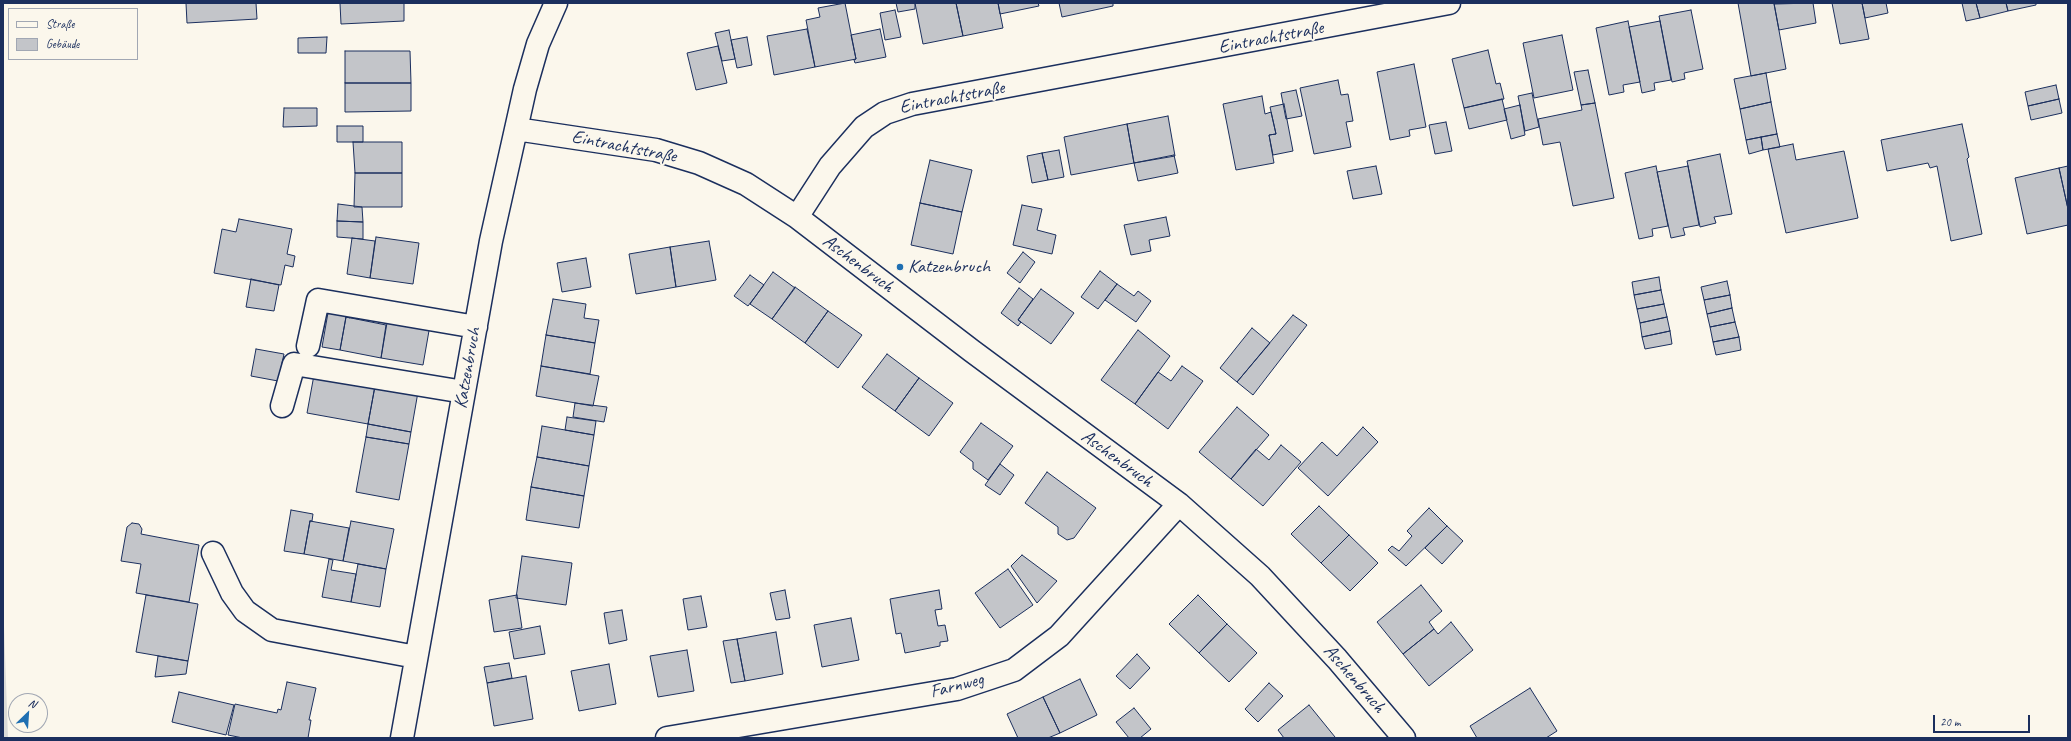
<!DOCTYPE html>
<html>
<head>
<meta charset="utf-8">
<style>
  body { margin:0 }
  #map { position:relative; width:2071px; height:741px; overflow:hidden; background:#fbf7ec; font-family:Caveat,sans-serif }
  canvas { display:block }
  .frame { position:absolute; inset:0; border:4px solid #1b2f5e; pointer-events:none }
  .legend { position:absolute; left:8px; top:8px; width:130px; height:52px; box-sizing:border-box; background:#fbf7ec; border:1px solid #a1a7b3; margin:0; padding:5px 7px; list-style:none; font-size:12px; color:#1b2f5e }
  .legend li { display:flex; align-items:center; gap:8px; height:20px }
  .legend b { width:20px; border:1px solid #a1a7b3 }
  .north { position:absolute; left:8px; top:693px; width:40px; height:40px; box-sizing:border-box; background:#fbf7ec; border:1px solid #a1a7b3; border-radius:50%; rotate:25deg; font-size:11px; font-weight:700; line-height:16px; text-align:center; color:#1b2f5e }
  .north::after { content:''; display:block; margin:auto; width:14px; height:18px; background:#1f6fb2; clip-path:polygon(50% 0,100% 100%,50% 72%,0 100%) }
  .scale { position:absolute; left:1933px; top:715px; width:97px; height:18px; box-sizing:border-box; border:2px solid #1b2f5e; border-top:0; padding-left:5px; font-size:12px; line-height:14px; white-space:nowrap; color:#1b2f5e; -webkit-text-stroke:3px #fbf7ec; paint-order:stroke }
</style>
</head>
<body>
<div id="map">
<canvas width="2071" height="741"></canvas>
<div class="frame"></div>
<ul class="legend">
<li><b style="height:5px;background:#fbf7ec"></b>Straße</li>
<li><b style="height:11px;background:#c3c5c9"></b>Gebäude</li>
</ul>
<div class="north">N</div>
<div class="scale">20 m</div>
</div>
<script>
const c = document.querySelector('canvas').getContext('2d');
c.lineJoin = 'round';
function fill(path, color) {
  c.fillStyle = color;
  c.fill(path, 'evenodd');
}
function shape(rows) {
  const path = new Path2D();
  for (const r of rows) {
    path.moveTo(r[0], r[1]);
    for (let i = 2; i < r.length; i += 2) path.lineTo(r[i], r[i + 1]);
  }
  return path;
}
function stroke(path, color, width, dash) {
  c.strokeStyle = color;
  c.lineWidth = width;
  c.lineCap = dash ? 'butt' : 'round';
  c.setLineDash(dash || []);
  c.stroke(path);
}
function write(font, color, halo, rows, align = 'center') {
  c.font = font + ' Caveat,sans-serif';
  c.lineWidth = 4;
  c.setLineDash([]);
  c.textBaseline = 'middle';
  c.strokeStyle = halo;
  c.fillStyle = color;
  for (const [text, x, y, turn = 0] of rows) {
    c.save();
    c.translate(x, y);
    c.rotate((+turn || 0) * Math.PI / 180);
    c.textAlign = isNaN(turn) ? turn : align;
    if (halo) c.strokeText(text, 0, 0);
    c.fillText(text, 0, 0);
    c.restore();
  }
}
const green = shape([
  [3,598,8,738,3,738]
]);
const building = shape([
  [186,3,256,3,257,19,187,23,186,3],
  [340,3,404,3,404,21,341,24,340,3],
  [845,3,856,59,815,67,806,20,820,17,818,8,845,3],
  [896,3,915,3,915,9,898,12,896,3],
  [915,3,956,3,963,36,923,44,915,3],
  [956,3,998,3,1003,28,963,36,956,3],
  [998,3,1038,3,1039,6,1000,14,998,3],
  [1059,3,1113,3,1113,6,1062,17,1059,3],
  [1738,3,1774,3,1786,69,1751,76,1738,3],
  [1813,3,1816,23,1779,30,1774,4,1813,3],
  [1832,3,1862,3,1869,39,1840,44,1832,3],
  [1862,3,1886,3,1888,13,1865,18,1862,3],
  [1962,3,1976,3,1980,18,1966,21,1962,3],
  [1976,3,2006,3,2008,11,1980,18,1976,3],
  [2006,3,2036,3,2036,5,2008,11,2006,3],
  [895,10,901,37,885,40,880,13,895,10],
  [1691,10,1703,69,1684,73,1685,79,1672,82,1659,16,1691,10],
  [1628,21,1640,82,1623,85,1624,92,1609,95,1596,28,1628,21],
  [1660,21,1671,80,1654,83,1655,90,1642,93,1629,27,1660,21],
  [807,29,815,67,774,75,767,36,807,29],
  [880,29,886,57,855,63,854,60,856,59,851,35,880,29],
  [729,30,735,59,722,61,715,33,729,30],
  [1562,35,1573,90,1534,98,1523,43,1562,35],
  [327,37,326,53,298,53,298,38,327,37],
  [747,37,752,65,737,68,731,40,747,37],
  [718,46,727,83,696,90,687,53,718,46],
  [1488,50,1496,84,1500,83,1504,99,1464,108,1452,59,1488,50],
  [345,51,410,51,411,83,345,83,345,51],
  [1414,64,1426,127,1409,130,1410,136,1390,140,1377,72,1414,64],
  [1588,70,1595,103,1581,105,1574,72,1588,70],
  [1766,73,1771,102,1740,109,1734,79,1766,73],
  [1338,80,1341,95,1348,94,1353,121,1346,122,1351,147,1314,154,1300,88,1338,80],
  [345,83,411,83,411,111,345,112,345,83],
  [2056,85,2059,99,2028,106,2025,92,2056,85],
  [1296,90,1302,116,1286,119,1281,93,1296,90],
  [1532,93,1539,127,1525,131,1518,96,1532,93],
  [1262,96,1265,114,1271,112,1276,134,1269,135,1274,163,1236,170,1223,104,1262,96],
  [1502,99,1507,120,1469,129,1464,108,1502,99],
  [2059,99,2062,113,2031,120,2028,106,2059,99],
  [1771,102,1777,134,1746,140,1740,109,1771,102],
  [1595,103,1614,198,1573,206,1560,142,1543,145,1538,119,1582,110,1581,105,1595,103],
  [1284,104,1293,151,1273,155,1269,135,1276,134,1270,107,1284,104],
  [1520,105,1525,135,1511,139,1504,109,1520,105],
  [284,108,317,108,317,126,283,127,284,108],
  [1168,116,1175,156,1134,163,1127,124,1168,116],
  [1446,122,1452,151,1435,154,1429,125,1446,122],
  [1127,124,1134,163,1071,175,1064,137,1127,124],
  [1962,124,1969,157,1967,159,1982,234,1951,241,1937,166,1930,168,1928,163,1887,171,1881,140,1962,124],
  [337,126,363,126,363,142,337,142,337,126],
  [1777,134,1780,147,1763,150,1761,137,1777,134],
  [1761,137,1763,150,1749,154,1746,140,1761,137],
  [353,142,402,142,402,173,355,173,353,142],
  [1793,144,1796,160,1844,151,1858,218,1786,233,1768,149,1793,144],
  [1059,150,1064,177,1048,180,1042,153,1059,150],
  [1042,153,1048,180,1032,183,1027,156,1042,153],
  [1720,154,1732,214,1714,217,1716,223,1700,227,1687,161,1720,154],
  [1174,155,1178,173,1138,181,1134,163,1174,155],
  [930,160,972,170,962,212,920,203,930,160],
  [1376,166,1382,194,1353,199,1347,171,1376,166],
  [1656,166,1668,226,1652,229,1653,236,1639,239,1625,173,1656,166],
  [1688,166,1699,225,1683,228,1685,235,1671,238,1657,172,1688,166],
  [2068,166,2068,209,2059,168,2068,166],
  [2059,168,2068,209,2068,225,2027,234,2015,178,2059,168],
  [355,173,402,173,402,207,354,207,355,173],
  [920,203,962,212,953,254,911,245,920,203],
  [338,204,362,207,363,222,337,221,338,204],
  [1022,205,1042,209,1037,230,1056,235,1052,254,1013,245,1022,205],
  [1166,217,1170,236,1149,240,1151,251,1131,255,1124,225,1166,217],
  [239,219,292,229,287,254,295,256,293,267,285,265,281,285,214,273,222,229,236,232,239,219],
  [337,221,363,222,363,239,337,237,337,221],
  [376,237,419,243,413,284,370,278,376,237],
  [352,238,375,241,370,278,347,274,352,238],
  [709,241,716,280,676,287,670,247,709,241],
  [670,247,676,287,636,294,629,254,670,247],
  [1023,252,1035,262,1020,283,1007,273,1023,252],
  [586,258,591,287,562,292,557,263,586,258],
  [1100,271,1117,284,1098,309,1081,297,1100,271],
  [773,272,795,288,772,319,750,304,773,272],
  [750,275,764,285,748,306,734,296,750,275],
  [1659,277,1661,290,1634,295,1632,282,1659,277],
  [251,279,279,285,274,311,246,307,251,279],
  [1727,281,1730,295,1704,300,1701,287,1727,281],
  [1117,284,1134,296,1138,291,1151,301,1136,322,1105,300,1117,284],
  [795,287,828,311,805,343,772,319,795,287],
  [1019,288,1033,299,1018,320,1021,322,1018,326,1001,313,1019,288],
  [1041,289,1074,313,1051,344,1018,320,1041,289],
  [1661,290,1664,304,1637,309,1634,295,1661,290],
  [1730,295,1732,308,1707,314,1704,300,1730,295],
  [553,299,586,304,584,318,599,320,595,343,546,335,553,299],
  [1664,304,1667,317,1640,323,1637,309,1664,304],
  [329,307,351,311,350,318,346,317,340,350,322,347,329,307],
  [1732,308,1735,322,1710,327,1707,314,1732,308],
  [828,311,862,335,838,368,805,343,828,311],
  [1293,315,1307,325,1253,395,1237,382,1293,315],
  [346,317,386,325,381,358,340,350,346,317],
  [388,317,430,325,423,365,381,358,388,317],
  [1667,317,1670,331,1642,337,1640,323,1667,317],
  [1735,322,1739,337,1713,342,1710,327,1735,322],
  [1252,328,1270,343,1237,382,1220,368,1252,328],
  [1138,330,1170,356,1135,404,1101,380,1138,330],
  [1670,331,1672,344,1645,349,1642,337,1670,331],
  [546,335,595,343,590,374,541,366,546,335],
  [1739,337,1741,350,1716,355,1713,342,1739,337],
  [256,349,284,354,278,381,251,376,256,349],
  [887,354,919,378,895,411,862,387,887,354],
  [541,366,599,376,593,406,536,396,541,366],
  [1182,366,1203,381,1168,429,1135,404,1158,372,1171,381,1182,366],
  [314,375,375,386,368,424,307,413,314,375],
  [919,378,953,403,929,436,895,411,919,378],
  [375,386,418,392,411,432,368,424,375,386],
  [575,403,607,407,604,422,573,417,575,403],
  [1237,407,1269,435,1231,479,1199,452,1237,407],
  [567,417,596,421,594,435,565,430,567,417],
  [981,423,1013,446,988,480,973,469,973,462,960,452,981,423],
  [368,424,411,432,409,444,366,437,368,424],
  [542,426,594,435,589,466,537,457,542,426],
  [1363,427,1378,442,1328,496,1298,468,1322,442,1337,456,1363,427],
  [366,437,409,444,399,500,356,492,366,437],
  [1281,445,1301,462,1263,506,1231,479,1256,449,1269,460,1281,445],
  [537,457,589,466,584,496,531,487,537,457],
  [1000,464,1014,475,1000,495,985,485,1000,464],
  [1047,472,1096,508,1074,538,1067,540,1058,534,1058,527,1025,503,1047,472],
  [531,487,584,496,579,528,526,520,531,487],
  [1319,506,1349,535,1321,563,1291,534,1319,506],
  [1429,508,1447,526,1406,566,1388,550,1392,546,1399,551,1412,536,1407,531,1429,508],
  [291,510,313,514,312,521,310,521,304,554,284,551,291,510],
  [310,521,349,528,343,561,304,554,310,521],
  [351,521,394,529,386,569,343,561,351,521],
  [132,523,139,524,142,529,141,534,199,545,189,602,136,593,141,564,121,561,127,527,132,523],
  [1447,526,1463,541,1442,564,1425,548,1447,526],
  [1349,535,1378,563,1350,591,1321,563,1349,535],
  [1022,555,1057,581,1037,603,1011,566,1022,555],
  [522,556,572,563,566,605,516,598,522,556],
  [329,559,333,560,331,570,356,574,351,602,322,597,329,559],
  [358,564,386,569,380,607,351,602,358,564],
  [1008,569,1033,605,1000,628,975,593,1008,569],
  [1421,585,1442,611,1429,622,1434,629,1403,654,1377,622,1421,585],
  [785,590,790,618,776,620,770,593,785,590],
  [939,590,942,609,935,610,938,626,945,625,948,641,940,642,940,646,905,653,901,633,896,634,890,599,939,590],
  [146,595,198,604,188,661,136,652,146,595],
  [517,595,522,628,494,632,489,600,517,595],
  [1198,595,1227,624,1199,653,1169,624,1198,595],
  [701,596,707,627,688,630,683,599,701,596],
  [622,610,627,640,609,644,604,613,622,610],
  [851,618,859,660,822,667,814,625,851,618],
  [1451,622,1473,650,1429,686,1403,654,1434,629,1438,634,1451,622],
  [1227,624,1257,653,1229,682,1199,653,1227,624],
  [540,626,545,654,514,659,509,632,540,626],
  [776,632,783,674,745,681,737,639,776,632],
  [737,639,745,681,731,683,723,641,737,639],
  [687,650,694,691,658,697,650,656,687,650],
  [1137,654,1150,668,1130,689,1116,676,1137,654],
  [158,656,188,661,186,674,155,677,158,656],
  [509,663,512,678,487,683,484,667,509,663],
  [609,664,616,704,579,711,571,671,609,664],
  [526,676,533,719,494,726,487,683,526,676],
  [1080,679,1097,715,1060,733,1043,697,1080,679],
  [287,682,316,688,309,720,311,720,308,738,243,738,228,735,235,704,277,713,278,709,281,710,287,682],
  [1269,683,1283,696,1258,722,1245,709,1269,683],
  [1530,688,1557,731,1546,738,1477,738,1470,726,1530,688],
  [179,692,234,705,226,735,172,722,179,692],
  [1043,697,1060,733,1048,738,1018,738,1007,714,1043,697],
  [1309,705,1335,737,1334,738,1284,738,1278,730,1309,705],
  [1134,708,1151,729,1140,738,1129,738,1116,722,1134,708]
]);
const minor = shape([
  [516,129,656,150,699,163,746,184,797,217,972,351,1179,504,1260,576,1337,659,1404,738],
  [797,217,830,166,864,127,885,113,912,104,1449,3],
  [308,346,318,300,476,327],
  [282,406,294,364,464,392],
  [213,553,232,593,245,611,272,630,416,657],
  [402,738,491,241,525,89,538,44,556,3],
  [667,738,957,689,1014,670,1059,636,1179,504]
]);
const markers = [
  [900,267,4,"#1f6fb2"]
];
const streetNames = [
  ["Eintrachtstraße",1271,38,-11],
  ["Eintrachtstraße",952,98,-11],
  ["Eintrachtstraße",624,147,11],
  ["Aschenbruch",858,264,37],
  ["Katzenbruch",468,368,-80],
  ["Aschenbruch",1117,459,36],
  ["Aschenbruch",1354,679,49],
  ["Farnweg",957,686,-14]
];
const poiNames = [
  ["Katzenbruch",908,267]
];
fill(green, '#dadad7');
fill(building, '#c3c5c9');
stroke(building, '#1b2f5e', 1);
stroke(minor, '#1b2f5e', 25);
stroke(minor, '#fbf7ec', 22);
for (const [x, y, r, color] of markers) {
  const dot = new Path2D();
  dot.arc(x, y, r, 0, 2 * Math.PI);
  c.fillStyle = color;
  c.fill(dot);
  stroke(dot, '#fbf7ec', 1.5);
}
write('19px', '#1b2f5e', '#fbf7ec', streetNames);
write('19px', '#1b2f5e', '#fbf7ec', poiNames, 'left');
</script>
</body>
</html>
